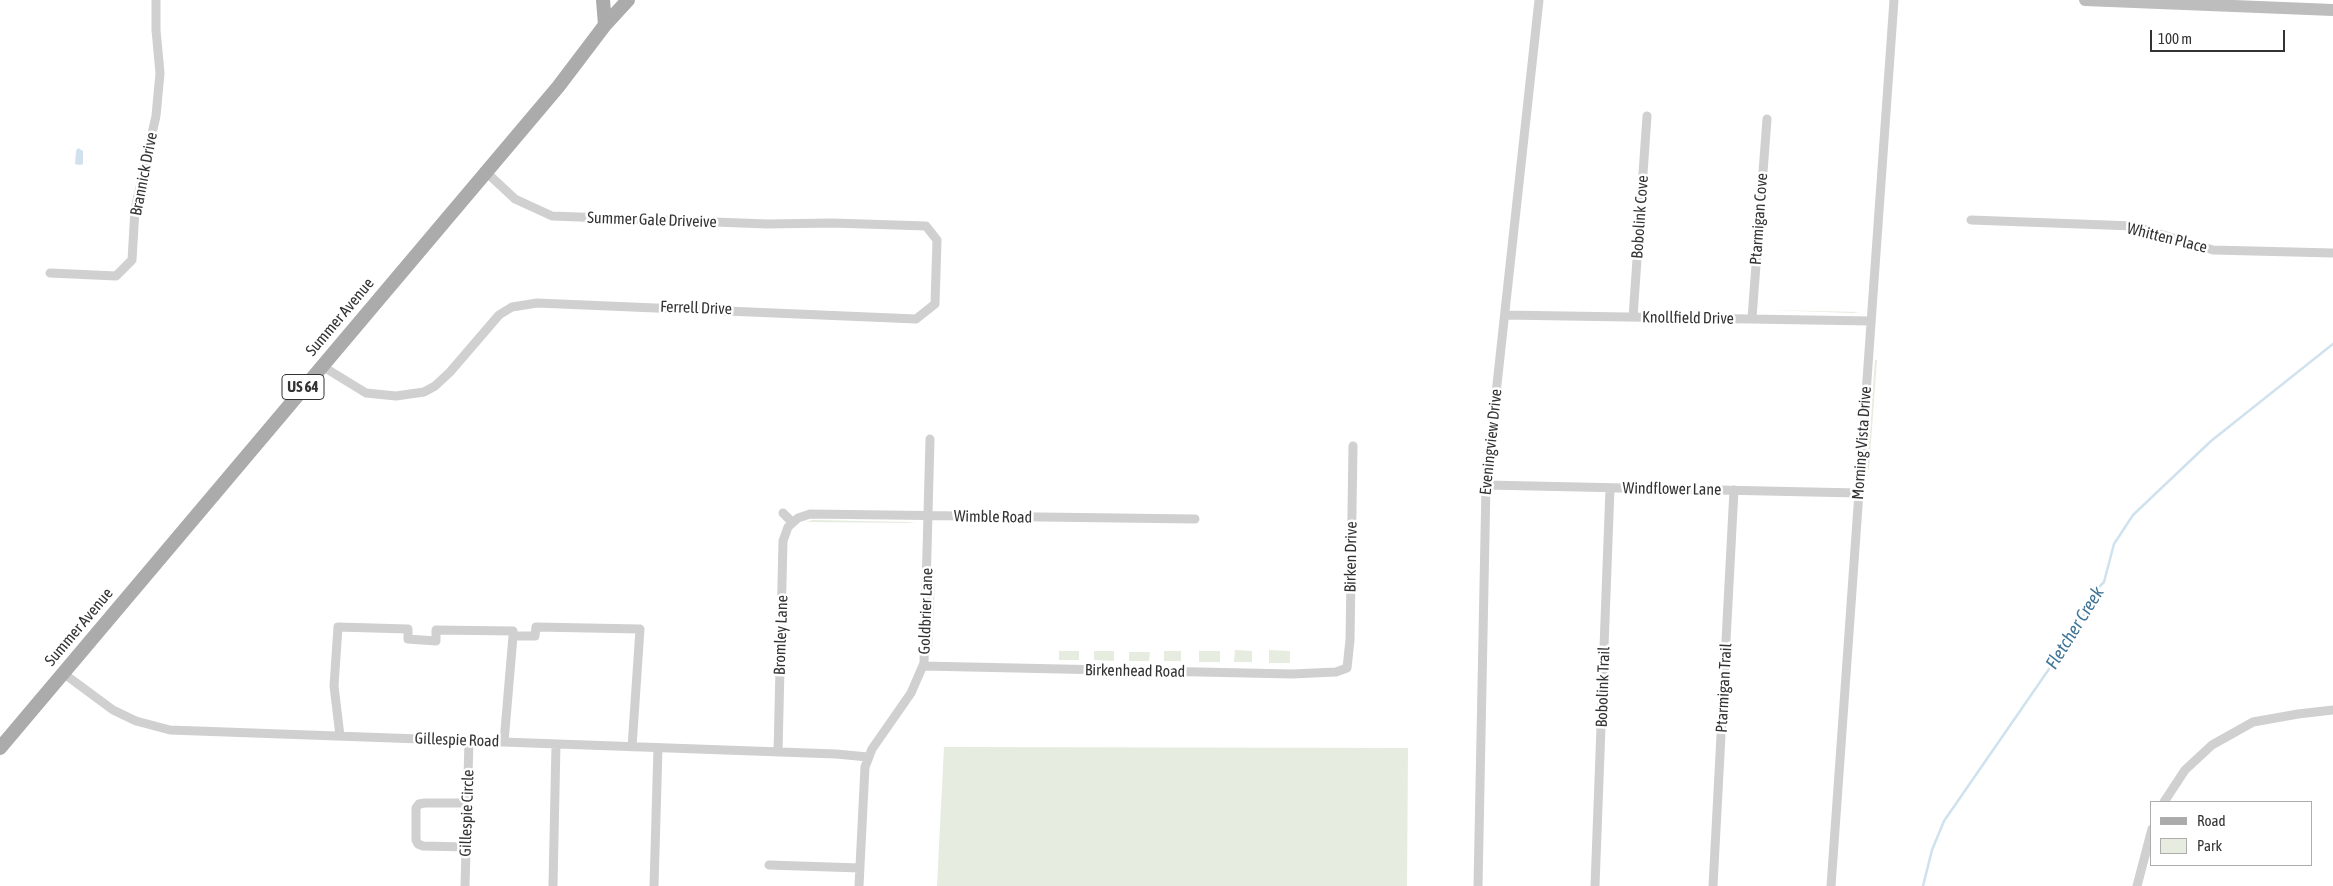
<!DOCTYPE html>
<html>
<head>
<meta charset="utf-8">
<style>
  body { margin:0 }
  #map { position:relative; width:2333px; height:886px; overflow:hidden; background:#fff; font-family:"Asap Condensed",sans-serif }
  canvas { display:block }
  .legend { position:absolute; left:2150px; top:801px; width:162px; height:65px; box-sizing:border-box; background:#fff; border:1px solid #adadad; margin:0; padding:6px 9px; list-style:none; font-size:15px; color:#333 }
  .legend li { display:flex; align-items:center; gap:10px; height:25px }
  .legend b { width:25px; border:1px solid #adadad }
  .scale { position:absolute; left:2150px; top:30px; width:135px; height:22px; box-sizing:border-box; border:2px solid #333; border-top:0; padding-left:6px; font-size:15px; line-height:18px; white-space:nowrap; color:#333; -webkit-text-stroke:4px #fff; paint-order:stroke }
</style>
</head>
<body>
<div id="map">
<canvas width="2333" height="886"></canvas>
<ul class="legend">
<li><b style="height:6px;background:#ababab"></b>Road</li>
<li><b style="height:14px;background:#e6ecdf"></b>Park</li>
</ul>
<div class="scale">100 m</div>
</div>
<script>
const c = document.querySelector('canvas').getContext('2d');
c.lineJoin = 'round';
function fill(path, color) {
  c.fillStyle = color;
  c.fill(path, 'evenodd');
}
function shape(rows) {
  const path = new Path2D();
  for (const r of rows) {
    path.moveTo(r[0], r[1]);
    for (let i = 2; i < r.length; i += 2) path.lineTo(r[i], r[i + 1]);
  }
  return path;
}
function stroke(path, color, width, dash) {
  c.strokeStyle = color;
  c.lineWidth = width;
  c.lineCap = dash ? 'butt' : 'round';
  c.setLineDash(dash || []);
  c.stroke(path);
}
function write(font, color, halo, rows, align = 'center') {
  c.font = font + ' "Asap Condensed",sans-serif';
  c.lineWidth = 5;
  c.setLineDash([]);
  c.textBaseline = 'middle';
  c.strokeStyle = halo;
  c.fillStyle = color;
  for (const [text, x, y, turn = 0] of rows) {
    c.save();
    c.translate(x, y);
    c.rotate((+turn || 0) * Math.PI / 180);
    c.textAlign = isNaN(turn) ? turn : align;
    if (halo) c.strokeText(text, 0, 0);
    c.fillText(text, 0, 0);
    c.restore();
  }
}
const green = shape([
  [1767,310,1859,312,1853,313],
  [1875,360,1877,360,1869,469,1867,468],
  [813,520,909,522,915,523,806,522],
  [933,582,935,582,932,654,931,649],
  [1235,650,1252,651,1252,662,1234,662],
  [1269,650,1290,651,1290,663,1269,663],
  [1059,651,1079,651,1079,660,1059,660],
  [1094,651,1114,651,1114,661,1094,660],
  [1164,651,1181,651,1181,661,1164,661],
  [1199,651,1220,651,1220,662,1199,662],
  [1129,652,1150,652,1149,661,1129,661],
  [944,747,1408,748,1407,886,937,886]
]);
const water = shape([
  [78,148,83,151,83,164,80,165,75,164,76,151]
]);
const stream = shape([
  [1923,886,1932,850,1944,821,2067,643,2086,611,2093,593,2104,582,2114,544,2133,515,2211,441,2333,344]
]);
const street = shape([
  [1971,220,2133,226,2213,250,2333,253],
  [50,273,116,276,132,260,135,209,156,116,160,73,156,30,156,0],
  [1505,315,1871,321],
  [1633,317,1647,116],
  [1752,318,1767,119],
  [322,366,366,393,396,396,424,392,435,386,450,372,499,315,512,307,537,303,916,319,935,304,937,240,926,226,832,223,768,224,552,216,515,199,486,172],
  [1486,485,1858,493],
  [783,513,792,522],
  [923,666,1292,674,1336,672,1347,668,1350,640,1353,446],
  [63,673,113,710,136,721,170,730,836,754,868,757],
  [340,736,334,686,338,627,408,629,408,639,436,641,436,630,513,631,513,636,535,636,536,627,640,629,632,747],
  [504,742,513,636],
  [778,752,783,541,788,527,798,518,810,514,1195,519],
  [2164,802,2185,770,2212,745,2253,722,2298,714,2333,710],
  [466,847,423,846,418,844,416,840,416,808,419,804,425,803,468,803],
  [769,865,860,868],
  [553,885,556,744],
  [465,886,469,740],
  [654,886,658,748],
  [859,886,865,767,872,749,911,693,924,663,930,439],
  [1478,886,1486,485,1539,0],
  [1595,886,1610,488],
  [1713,886,1734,490],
  [1831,886,1894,0],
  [2137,886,2152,829]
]);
const secondary = shape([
  [2085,0,2333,10]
]);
const primary = shape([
  [603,0,605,25],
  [0,748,558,87,605,25,628,0]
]);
const shields = [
  [303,387,42]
];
const shieldNames = [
  ["US 64",303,387]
];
const streetNames = [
  ["Brannick Drive",144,174,-79],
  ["Bobolink Cove",1640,217,-86],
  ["Ptarmigan Cove",1759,219,-86],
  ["Summer Gale Driveive",652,220,2],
  ["Whitten Place",2167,238,14],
  ["Ferrell Drive",696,308,2],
  ["Summer Avenue",340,317,-50],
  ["Knollfield Drive",1688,318,1],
  ["Eveningview Drive",1491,442,-84],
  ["Morning Vista Drive",1862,443,-86],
  ["Windflower Lane",1672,489,1],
  ["Wimble Road",993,517,1],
  ["Birken Drive",1351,557,-89],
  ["Goldbrier Lane",926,611,-88],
  ["Summer Avenue",79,627,-50],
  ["Bromley Lane",781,635,-88],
  ["Birkenhead Road",1135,671,1],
  ["Bobolink Trail",1603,687,-88],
  ["Ptarmigan Trail",1724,688,-87],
  ["Gillespie Road",457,740,2],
  ["Gillespie Circle",467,813,-88]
];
const waterNames = [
  ["Fletcher Creek",2075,628,-58]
];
fill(green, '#e6ecdf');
fill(water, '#cfe2ee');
stroke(stream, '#cfe2ee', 2.5);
stroke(street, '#d0d0d0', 9);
stroke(secondary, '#bdbdbd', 12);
stroke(primary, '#ababab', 14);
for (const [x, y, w] of shields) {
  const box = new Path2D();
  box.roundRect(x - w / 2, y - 12.5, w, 25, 4);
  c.fillStyle = '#fff';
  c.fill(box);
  stroke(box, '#333', 1);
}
write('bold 15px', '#333', null, shieldNames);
write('16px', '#333', '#fff', streetNames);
write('italic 18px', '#3f7597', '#fff', waterNames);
</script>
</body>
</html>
